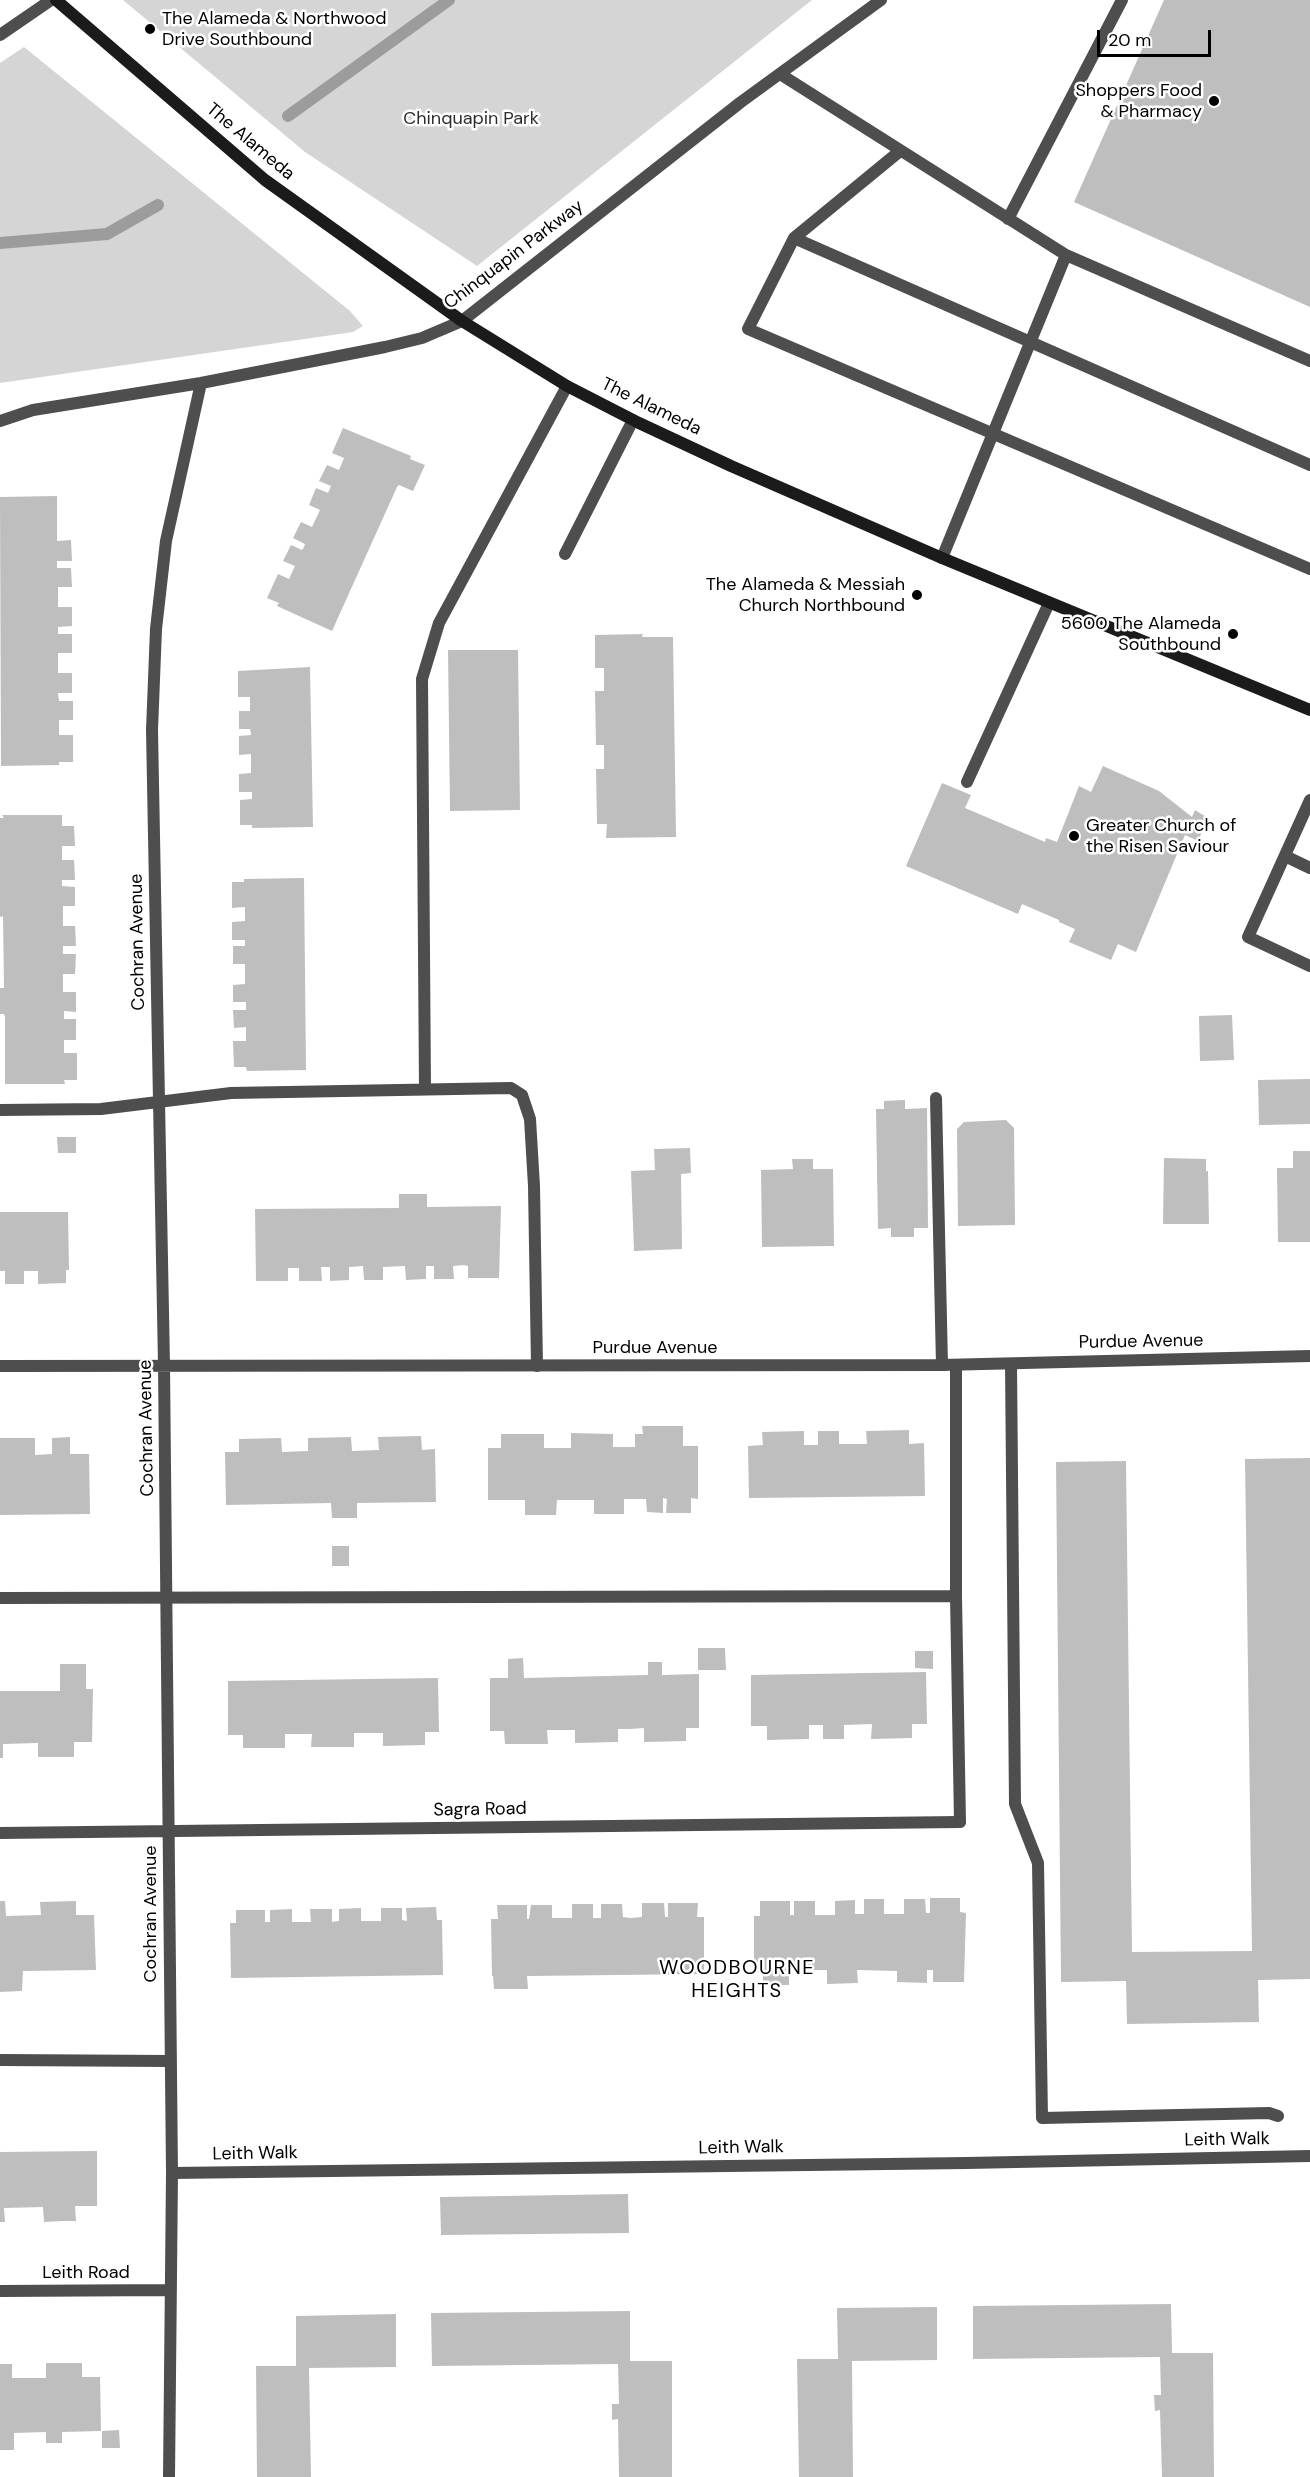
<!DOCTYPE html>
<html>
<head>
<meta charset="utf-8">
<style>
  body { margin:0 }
  #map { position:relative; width:1310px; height:2477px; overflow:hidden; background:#fff; font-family:"DM Sans",sans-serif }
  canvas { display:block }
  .scale { position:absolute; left:1097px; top:30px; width:114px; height:27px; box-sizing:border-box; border:3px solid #000; border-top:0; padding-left:8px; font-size:18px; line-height:21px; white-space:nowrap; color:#000; -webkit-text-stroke:4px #fff; paint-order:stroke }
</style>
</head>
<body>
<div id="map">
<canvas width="1310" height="2477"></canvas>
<div class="scale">20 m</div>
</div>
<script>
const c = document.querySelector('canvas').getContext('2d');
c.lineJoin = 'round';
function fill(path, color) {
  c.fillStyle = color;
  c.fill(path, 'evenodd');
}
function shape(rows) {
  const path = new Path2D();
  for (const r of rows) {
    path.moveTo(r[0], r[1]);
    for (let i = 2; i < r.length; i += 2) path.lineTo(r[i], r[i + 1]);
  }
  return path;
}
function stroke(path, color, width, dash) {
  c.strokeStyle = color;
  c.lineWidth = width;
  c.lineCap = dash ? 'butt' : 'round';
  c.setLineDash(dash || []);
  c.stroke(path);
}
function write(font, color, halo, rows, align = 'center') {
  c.font = font + ' "DM Sans",sans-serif';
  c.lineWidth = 5;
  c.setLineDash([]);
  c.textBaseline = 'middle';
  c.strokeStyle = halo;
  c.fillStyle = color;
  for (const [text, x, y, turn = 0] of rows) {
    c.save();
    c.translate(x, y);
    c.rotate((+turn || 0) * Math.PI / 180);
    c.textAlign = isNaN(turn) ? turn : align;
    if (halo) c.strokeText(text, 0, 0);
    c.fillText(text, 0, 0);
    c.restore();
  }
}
const green = shape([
  [123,0,812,0,477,266,305,152],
  [24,47,350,311,363,326,353,332,0,383,0,63]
]);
const stream = shape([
  [288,116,449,0],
  [0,243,107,234,158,205]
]);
const building = shape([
  [1164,0,1310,0,1310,307,1074,202],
  [343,428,411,456,410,459,425,465,413,491,399,485,397,487,332,631,277,606,279,603,267,598,278,574,289,579,295,566,283,561,291,545,302,550,304,547,305,544,293,538,301,522,312,527,320,510,309,505,316,488,328,493,331,486,319,481,327,465,339,470,344,458,332,453],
  [57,496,57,541,71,540,72,561,57,561,57,568,71,568,72,587,58,587,58,607,72,607,72,626,58,627,58,634,72,634,72,653,58,653,58,673,72,673,72,693,58,693,59,701,73,701,73,720,59,720,59,735,73,735,73,762,59,762,59,765,1,766,0,497],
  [643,634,642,637,673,637,676,837,606,838,607,824,597,824,596,769,604,769,604,745,596,745,595,691,604,691,604,668,595,668,595,635],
  [448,650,518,650,520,810,450,811],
  [310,667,313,827,252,828,252,825,240,825,240,800,252,799,252,792,239,792,239,774,251,773,251,754,239,755,239,736,251,735,251,733,250,729,239,729,239,711,250,711,250,697,238,697,238,671],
  [1103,766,1159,791,1192,817,1195,810,1208,818,1198,841,1185,835,1136,952,1118,944,1111,960,1069,942,1075,929,1059,922,1059,920,1022,904,1018,914,906,866,942,783,971,795,965,808,1045,842,1046,838,1057,842,1079,786,1091,792],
  [2,815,62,815,62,826,74,826,75,846,62,846,62,860,74,860,75,880,62,880,62,886,75,887,75,906,63,906,63,926,75,926,76,946,63,946,63,954,76,954,75,974,63,974,63,992,76,992,76,1012,64,1011,64,1019,76,1019,76,1040,64,1040,64,1053,77,1053,77,1080,64,1080,65,1084,5,1084,5,1017,4,1014,0,1014,0,988,4,988,3,916,0,917,0,818,4,818],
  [304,878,306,1070,247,1071,246,1067,234,1067,233,1041,246,1041,246,1027,234,1028,233,1010,246,1010,246,1002,233,1002,233,985,245,984,245,964,233,964,233,946,245,946,245,940,232,940,232,922,245,921,245,907,232,908,232,882,244,882,244,879],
  [1232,1015,1234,1060,1200,1061,1199,1016],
  [1310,1079,1310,1124,1259,1125,1258,1080],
  [905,1100,905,1109,927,1108,928,1228,914,1228,914,1237,891,1237,891,1228,878,1229,876,1109,884,1109,884,1101],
  [1006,1120,1014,1128,1015,1225,958,1226,957,1129,964,1122],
  [57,1137,76,1137,76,1153,58,1153],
  [690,1148,691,1173,681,1174,682,1249,634,1251,631,1171,655,1170,654,1149],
  [1293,1151,1310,1151,1310,1242,1278,1242,1277,1168,1293,1168],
  [1164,1158,1206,1159,1206,1171,1208,1171,1209,1224,1163,1224],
  [792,1159,813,1159,813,1169,833,1169,834,1246,762,1247,761,1170,793,1169],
  [399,1194,427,1194,427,1207,501,1206,499,1278,468,1278,468,1266,464,1265,453,1266,454,1279,434,1279,434,1266,426,1266,426,1279,406,1280,405,1266,383,1267,383,1280,364,1280,363,1266,349,1267,349,1280,330,1281,330,1267,321,1267,322,1281,299,1281,299,1268,288,1268,288,1281,256,1281,255,1209,399,1208],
  [0,1212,68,1212,69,1270,66,1270,66,1283,38,1284,38,1271,24,1271,24,1284,5,1284,5,1271,0,1271],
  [642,1426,683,1426,683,1446,698,1446,698,1499,691,1498,691,1513,666,1513,667,1499,663,1498,663,1513,647,1512,646,1499,624,1499,624,1514,594,1514,594,1500,557,1500,556,1515,525,1515,525,1500,488,1500,488,1448,501,1448,501,1434,544,1434,544,1448,571,1448,571,1433,613,1434,613,1447,635,1447,635,1434,643,1434],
  [909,1430,909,1444,924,1443,925,1496,749,1498,748,1446,763,1445,762,1432,804,1431,804,1445,818,1445,818,1431,839,1431,839,1444,867,1444,866,1431],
  [421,1436,422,1450,435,1449,436,1502,357,1503,357,1518,332,1518,331,1503,226,1505,225,1452,239,1452,239,1439,281,1438,282,1452,308,1451,308,1438,351,1437,352,1451,379,1450,378,1437],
  [70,1437,70,1454,89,1454,90,1514,0,1515,0,1438,35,1438,35,1455,52,1454,52,1438],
  [1310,1458,1310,1979,1258,1980,1259,2022,1127,2024,1126,1981,1061,1982,1056,1462,1126,1461,1132,1952,1252,1951,1245,1459],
  [332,1546,349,1546,349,1566,332,1566],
  [698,1648,725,1648,726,1670,698,1670],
  [915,1651,933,1651,933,1669,915,1668],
  [523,1658,524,1678,648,1675,648,1662,662,1662,662,1675,699,1674,699,1728,686,1728,686,1741,644,1742,644,1728,629,1729,618,1729,618,1742,575,1743,575,1730,547,1730,548,1744,505,1744,504,1731,490,1731,490,1678,508,1678,508,1659],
  [60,1664,86,1664,86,1689,93,1689,92,1742,74,1742,74,1757,38,1757,38,1743,3,1744,3,1758,0,1758,0,1691,60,1691],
  [926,1672,927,1724,912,1724,912,1738,871,1739,872,1724,844,1725,844,1739,823,1739,823,1725,809,1725,809,1739,767,1740,767,1726,751,1726,751,1675],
  [438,1678,439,1732,425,1732,425,1745,383,1746,383,1733,354,1733,354,1747,311,1747,312,1734,285,1734,285,1748,243,1748,243,1735,228,1735,228,1681],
  [930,1898,960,1898,960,1912,966,1913,964,1982,933,1982,933,1970,927,1970,927,1983,897,1982,897,1971,857,1970,858,1983,827,1984,827,1970,789,1970,789,1985,763,1985,763,1972,754,1972,754,1916,760,1916,760,1901,790,1901,790,1915,794,1915,794,1901,815,1901,815,1915,835,1915,835,1901,855,1900,855,1914,864,1914,864,1899,884,1899,884,1914,904,1914,904,1899,925,1899,926,1913,930,1913],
  [0,1901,5,1901,6,1916,41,1915,40,1902,76,1901,76,1915,94,1915,96,1970,23,1971,22,1991,0,1992],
  [642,1903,664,1903,665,1917,668,1917,668,1903,698,1903,697,1917,704,1917,704,1974,530,1976,527,1976,528,1989,494,1989,493,1976,492,1976,491,1919,498,1919,497,1905,527,1905,527,1919,529,1919,531,1905,552,1905,552,1918,572,1918,572,1904,593,1904,593,1918,601,1918,601,1904,622,1904,623,1917,631,1918,642,1917],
  [436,1907,437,1920,442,1920,443,1975,231,1978,230,1923,236,1923,236,1910,265,1910,265,1922,270,1922,270,1910,292,1909,292,1922,311,1922,310,1909,332,1909,332,1922,339,1921,339,1909,361,1908,361,1921,381,1921,381,1908,402,1908,402,1920,407,1921,406,1908],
  [97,2151,97,2206,75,2206,76,2221,62,2221,44,2222,43,2207,4,2208,5,2222,0,2222,0,2152],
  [628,2194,629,2233,441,2235,440,2197],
  [1171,2304,1172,2353,1213,2353,1214,2477,1162,2477,1160,2410,1155,2411,1154,2395,1161,2395,1160,2357,973,2359,973,2306],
  [937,2307,937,2360,852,2361,853,2477,799,2477,797,2359,838,2359,837,2308],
  [630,2311,630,2361,672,2361,672,2477,619,2477,618,2419,612,2420,612,2404,619,2404,618,2364,432,2366,431,2313],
  [396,2314,396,2367,309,2368,311,2477,257,2477,256,2366,296,2366,296,2316],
  [46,2363,82,2363,82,2377,100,2377,101,2431,62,2432,62,2443,46,2443,46,2432,14,2433,14,2450,0,2450,0,2364,12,2364,12,2378,46,2378],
  [119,2430,120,2448,102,2448,102,2431]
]);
const service = shape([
  [780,74,1066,255,1310,361],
  [1008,219,1122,0],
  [794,238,900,151],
  [1310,465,794,238,748,329,1310,569],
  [565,554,633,420],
  [942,558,1066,255],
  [967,782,1049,603],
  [1310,800,1248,937,1310,966],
  [1285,856,1310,868],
  [425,1089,422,679,439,623,567,386],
  [936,1098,942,1365],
  [0,1110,101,1109,231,1093,511,1088,522,1095,530,1119,534,1186,537,1366],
  [1011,1364,1015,1804,1038,1863,1042,2118,1269,2113,1278,2116],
  [956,1365,956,1596,960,1822],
  [0,1598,956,1596],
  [0,2060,170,2061],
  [172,2173,967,2163,1310,2156]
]);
const minor = shape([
  [0,35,51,0],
  [0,421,33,410,201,383,385,347,422,338,462,321,741,102,881,0],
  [0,1366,942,1365,1310,1356],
  [0,1833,960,1822],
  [0,2291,171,2290],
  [169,2477,172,2173,164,1365,152,730,156,629,166,541,201,383]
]);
const secondary = shape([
  [56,0,265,180,462,321,567,386,639,423,731,466,942,558,1310,710]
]);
const markers = [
  [150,29,6,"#000"],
  [1214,101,6,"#000"],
  [917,595,6,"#000"],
  [1233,634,6,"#000"],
  [1074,836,6,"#000"]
];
const poiNames = [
  ["The Alameda & Northwood",162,19,"left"],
  ["Drive Southbound",162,40,"left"],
  ["Shoppers Food",1202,91],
  ["& Pharmacy",1202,112],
  ["The Alameda & Messiah",905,585],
  ["Church Northbound",905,606],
  ["5600 The Alameda",1221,624],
  ["Southbound",1221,645],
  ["Greater Church of",1086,826,"left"],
  ["the Risen Saviour",1086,847,"left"]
];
const parkNames = [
  ["Chinquapin Park",471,119]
];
const streetNames = [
  ["The Alameda",250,142,40],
  ["Chinquapin Parkway",514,255,-37],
  ["The Alameda",651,407,26],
  ["Cochran Avenue",138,942,-91],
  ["Purdue Avenue",1141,1342,-1],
  ["Purdue Avenue",655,1348],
  ["Cochran Avenue",147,1428,-91],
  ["Sagra Road",480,1810,-1],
  ["Cochran Avenue",151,1914,-90],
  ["Leith Walk",1227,2140,-1],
  ["Leith Walk",741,2148,-1],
  ["Leith Walk",255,2154,-1],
  ["Leith Road",86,2273]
];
const neighbourhoodNames = [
  ["WOODBOURNE",737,1969],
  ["HEIGHTS",737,1992]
];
fill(green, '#d5d5d5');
stroke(stream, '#9c9c9c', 12);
fill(building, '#bebebe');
stroke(service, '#4e4e4e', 12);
stroke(minor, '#4e4e4e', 12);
stroke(secondary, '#1b1b1b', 12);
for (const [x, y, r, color] of markers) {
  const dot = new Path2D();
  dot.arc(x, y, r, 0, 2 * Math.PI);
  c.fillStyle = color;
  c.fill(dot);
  stroke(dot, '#fff', 2);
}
write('18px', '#000', '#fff', poiNames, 'right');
write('18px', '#2c2c2c', '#fff', parkNames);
write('18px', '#000', '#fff', streetNames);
c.letterSpacing = '1.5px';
write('20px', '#000', '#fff', neighbourhoodNames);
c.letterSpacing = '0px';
</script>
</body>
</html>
